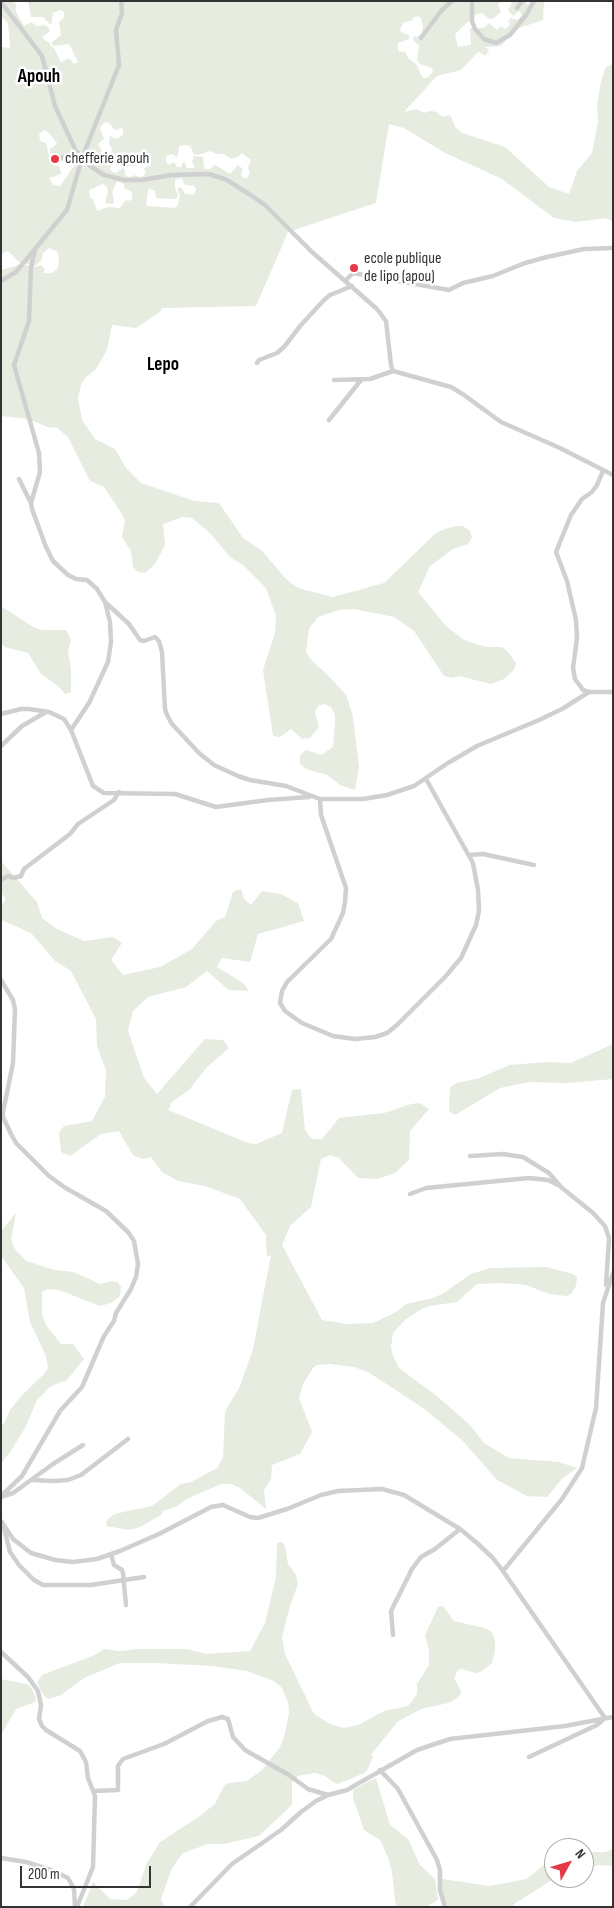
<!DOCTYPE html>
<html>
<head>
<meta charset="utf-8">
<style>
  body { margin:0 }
  #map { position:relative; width:614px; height:1908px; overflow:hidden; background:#fff; font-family:"Sofia Sans Condensed",sans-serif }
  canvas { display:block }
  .frame { position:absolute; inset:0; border:2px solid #333; pointer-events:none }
  .north { position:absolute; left:544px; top:1838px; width:50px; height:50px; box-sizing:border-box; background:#fff; border:1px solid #adadad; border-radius:50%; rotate:51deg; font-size:14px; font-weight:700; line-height:20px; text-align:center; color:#333 }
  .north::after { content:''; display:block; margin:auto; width:18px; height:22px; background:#e63946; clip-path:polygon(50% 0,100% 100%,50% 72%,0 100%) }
  .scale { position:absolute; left:20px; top:1866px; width:131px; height:22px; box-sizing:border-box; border:2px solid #333; border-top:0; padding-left:6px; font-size:15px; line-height:18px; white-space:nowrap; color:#333; -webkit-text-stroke:4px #fff; paint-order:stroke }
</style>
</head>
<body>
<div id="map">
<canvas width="614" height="1908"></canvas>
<div class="frame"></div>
<div class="north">N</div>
<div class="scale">200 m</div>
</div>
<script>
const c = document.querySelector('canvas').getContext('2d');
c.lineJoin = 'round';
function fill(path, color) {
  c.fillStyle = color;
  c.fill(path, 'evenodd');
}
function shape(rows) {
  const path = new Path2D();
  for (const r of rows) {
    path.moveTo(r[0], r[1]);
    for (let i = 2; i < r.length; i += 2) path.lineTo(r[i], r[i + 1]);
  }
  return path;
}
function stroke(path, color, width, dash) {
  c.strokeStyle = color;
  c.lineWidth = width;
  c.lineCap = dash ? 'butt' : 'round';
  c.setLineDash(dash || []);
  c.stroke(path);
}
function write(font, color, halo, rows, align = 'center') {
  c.font = font + ' "Sofia Sans Condensed",sans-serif';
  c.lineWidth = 5;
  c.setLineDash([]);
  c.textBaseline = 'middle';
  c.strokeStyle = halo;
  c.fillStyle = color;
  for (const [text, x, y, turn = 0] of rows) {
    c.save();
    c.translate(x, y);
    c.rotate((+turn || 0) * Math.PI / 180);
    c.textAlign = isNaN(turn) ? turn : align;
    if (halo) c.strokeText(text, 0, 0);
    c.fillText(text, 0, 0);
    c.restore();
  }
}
const green = shape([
  [1,1,12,1,16,4,16,12,24,26,31,22,37,26,44,25,48,27,50,31,43,36,43,39,50,43,51,46,54,48,61,62,69,58,74,64,78,62,69,44,53,46,52,42,61,35,59,22,64,17,64,12,60,10,53,13,51,25,43,17,31,17,28,1,501,1,498,4,501,12,495,17,492,19,488,18,482,13,475,15,455,34,458,47,471,45,470,28,484,28,489,23,497,30,501,26,505,29,510,25,508,21,511,18,517,20,522,15,519,11,513,16,508,10,513,1,525,1,528,5,532,1,544,1,543,20,516,29,501,46,485,47,489,50,486,56,478,52,461,70,437,76,404,112,417,109,424,113,430,111,437,112,442,117,450,115,456,128,462,133,505,147,549,187,569,194,577,171,592,153,598,122,597,105,601,81,606,67,613,64,613,222,606,218,576,222,554,218,502,179,445,153,404,128,389,124,376,203,288,232,256,306,162,308,160,312,136,328,112,325,107,350,96,369,85,378,81,385,78,398,82,420,95,439,115,449,126,468,141,483,194,501,219,503,243,538,262,551,286,579,298,588,333,597,384,583,435,534,442,530,456,526,463,526,470,531,472,538,468,544,453,549,430,566,418,592,446,626,464,640,486,647,502,647,508,652,516,663,514,670,504,679,491,684,459,676,452,678,444,676,414,631,394,617,354,609,339,610,318,617,309,629,306,652,312,661,327,674,346,695,353,716,359,768,355,790,340,785,327,775,306,769,300,764,300,755,306,750,321,755,333,747,335,723,335,715,331,707,325,704,318,706,315,712,319,727,310,738,302,739,291,729,280,737,273,736,263,670,275,633,276,616,266,588,243,565,230,557,210,533,192,518,183,517,163,524,165,545,155,564,145,573,138,572,133,567,131,551,122,537,125,521,122,514,104,487,90,481,68,437,56,427,50,428,28,419,1,416,1,269,2,270,21,264,36,267,41,265,45,269,43,273,52,273,58,268,59,260,58,252,49,248,43,253,41,261,35,266,19,262,8,251,1,254,1,47,10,48,8,23,1,16],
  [417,16,421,18,423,26,421,34,417,37,414,36,413,40,419,45,417,61,420,64,432,68,433,72,427,78,423,78,416,64,409,59,405,52,398,51,398,43,409,39,409,35,401,32,400,29,404,22,412,21,413,18],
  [105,122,109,123,114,129,118,130,120,127,123,130,123,135,117,139,110,136,109,144,113,150,106,155,111,161,122,166,137,166,139,162,138,158,140,155,148,155,151,157,151,165,144,168,145,172,144,176,140,177,136,175,129,177,125,175,125,171,123,168,116,173,112,172,110,168,112,165,110,162,106,161,103,164,99,164,96,157,102,151,98,144,104,139,100,128],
  [44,130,48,132,57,143,56,145,50,149,50,153,57,153,62,161,70,159,74,166,60,186,53,185,49,178,61,174,61,172,59,166,53,165,50,160,46,143,40,141,39,134],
  [186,145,190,146,194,154,198,155,210,151,217,154,224,154,231,159,238,157,242,153,251,160,248,168,250,173,247,178,243,178,241,174,243,169,238,165,230,174,215,165,210,169,205,169,204,168,203,157,194,156,192,162,195,167,193,168,187,168,184,161,181,167,177,167,174,162,169,165,166,162,166,156,172,154,177,157,178,156,179,146],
  [181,178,185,185,194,186,196,189,194,195,185,194,181,187,177,189,180,195,178,205,175,208,148,206,146,205,148,190,150,189,155,191,156,198,176,199,178,196,175,188,175,180],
  [117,181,124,184,124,188,132,192,132,199,130,201,127,200,124,202,120,208,108,207,97,211,93,199,90,198,89,190,103,184,107,187,108,191,105,203,113,204,114,200,112,192],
  [1,606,35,628,41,630,66,630,71,640,68,651,71,669,71,692,65,694,57,685,41,674,28,653,5,647,1,643],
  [1,861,37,902,42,918,57,929,84,941,113,937,122,943,111,960,123,975,160,967,192,949,216,921,225,917,233,892,241,889,244,899,251,905,262,891,281,894,298,903,304,921,258,934,250,962,222,958,217,967,243,983,249,991,229,990,207,971,186,987,148,997,133,1011,128,1031,144,1078,157,1094,205,1039,223,1040,229,1048,207,1067,189,1090,172,1102,168,1110,248,1143,256,1144,282,1133,292,1090,301,1089,305,1130,312,1139,322,1139,339,1118,384,1113,411,1104,420,1103,429,1109,410,1131,409,1160,395,1173,377,1179,358,1178,339,1158,330,1155,321,1159,311,1207,290,1226,282,1245,322,1320,347,1324,373,1323,398,1311,406,1304,433,1298,442,1294,471,1274,490,1268,546,1267,573,1274,577,1277,576,1286,571,1294,567,1296,549,1294,526,1285,501,1283,477,1284,457,1302,429,1306,420,1310,405,1320,393,1333,391,1347,393,1356,399,1368,438,1397,470,1425,484,1443,509,1458,559,1462,577,1468,562,1479,547,1497,527,1496,497,1480,463,1441,423,1408,368,1372,354,1367,330,1364,317,1365,313,1368,303,1384,299,1398,312,1432,300,1454,272,1465,271,1479,264,1490,266,1509,240,1488,231,1484,221,1484,187,1499,176,1507,163,1511,161,1515,140,1527,130,1530,106,1526,107,1520,114,1514,152,1506,181,1484,191,1482,217,1468,223,1457,225,1412,240,1386,253,1349,271,1255,267,1257,266,1235,240,1199,205,1186,178,1181,162,1172,151,1157,142,1159,133,1155,119,1131,101,1134,70,1156,61,1152,59,1133,64,1126,92,1121,105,1097,106,1070,97,1046,96,1019,71,971,55,961,31,933,4,921,1,918,1,907,6,898,1,893],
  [613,1044,613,1079,568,1083,529,1082,500,1088,455,1115,449,1111,450,1087,457,1083,480,1078,509,1065,548,1062,571,1063],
  [16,1213,11,1239,14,1248,26,1261,55,1270,74,1272,100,1284,112,1281,118,1282,121,1287,120,1296,111,1303,100,1306,59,1290,47,1289,42,1292,42,1315,46,1325,61,1344,73,1344,84,1359,66,1381,60,1382,50,1387,37,1400,26,1426,11,1451,1,1463,1,1426,5,1422,10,1410,22,1395,44,1374,48,1368,46,1356,30,1322,24,1288,1,1256,1,1231],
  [282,1542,285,1546,288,1564,296,1575,298,1584,290,1606,282,1637,285,1654,314,1714,330,1724,344,1728,358,1725,384,1711,408,1706,417,1694,417,1684,429,1665,429,1650,425,1635,438,1607,443,1606,454,1621,484,1628,492,1632,495,1640,495,1650,492,1663,481,1672,476,1673,462,1669,458,1670,454,1678,461,1691,460,1695,456,1699,448,1703,421,1709,397,1722,371,1755,373,1757,367,1770,364,1773,338,1784,333,1782,325,1776,315,1773,298,1776,292,1782,292,1805,259,1836,224,1844,208,1844,183,1853,172,1868,161,1899,165,1907,83,1907,93,1882,110,1899,126,1900,134,1895,137,1891,147,1863,160,1842,197,1818,215,1804,224,1786,228,1783,247,1781,262,1770,280,1747,284,1737,289,1713,288,1702,282,1688,274,1681,247,1671,212,1666,156,1663,120,1663,84,1678,61,1695,48,1699,44,1696,37,1683,42,1675,95,1655,104,1649,119,1651,138,1649,187,1649,206,1654,250,1651,265,1623,276,1577,277,1543],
  [1,1679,27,1684,31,1687,36,1698,35,1702,16,1709,1,1735],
  [376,1778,390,1825,408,1839,420,1865,435,1879,438,1900,426,1907,396,1907,392,1872,388,1857,380,1840,364,1830,353,1798,353,1790],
  [553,1848,554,1878,560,1878,552,1880,514,1904,513,1907,449,1907,446,1905,442,1889,442,1879,490,1886,526,1879,543,1866],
  [613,1849,613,1866,598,1865,584,1871,584,1852,605,1852]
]);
const minor = shape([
  [472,1,472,21,475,29,484,39,496,43,510,35,526,15,534,1],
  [1,2,42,56,55,106,76,151,90,166,104,175,124,180,141,180,172,175,209,174,227,180,252,196,265,205,312,252,377,309,386,321,391,365,393,371],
  [517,8,522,1],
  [421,38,441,11,452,1],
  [61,158,76,151],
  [35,249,31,268,29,321,14,365,39,453,40,472,31,503,32,509,46,547,53,561,68,575,76,579,87,580,97,589,105,602,110,622,111,642,108,662,89,703,71,730],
  [346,280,353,273,449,290,463,283,493,276,525,263,547,257,584,249,613,248],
  [1,281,16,272,67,210,82,158,119,65,116,30,122,13,121,1],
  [257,363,259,360,277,353,284,347,301,325,324,300,330,295,352,286],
  [334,380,370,379,393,371,451,387,464,395,501,422,560,448,613,475],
  [329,420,361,380],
  [603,471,597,485,592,492,582,499,571,515,556,552,567,581,576,620,577,638,573,668,575,679,583,690,589,692,613,692],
  [19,479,31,503],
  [105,602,129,624,140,640,144,641,155,637,159,641,162,652,165,709,167,715,172,724,199,753,214,765,238,776,250,780,286,786,320,799,363,799,387,795,414,786,448,763,477,746,539,720,562,709,589,692],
  [1,714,21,709,29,709,49,712,64,719,71,730,93,786,104,793,175,794,216,807,268,800,309,797],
  [1,746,22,726,46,712],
  [320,799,321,815,346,888,345,902,343,913,331,939,287,982,282,991,280,1003,285,1011,292,1016,302,1023,333,1036,355,1039,375,1037,387,1033,397,1025,445,977,461,958,476,925,479,911,478,890,473,863,426,779],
  [469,855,483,854,534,865],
  [1,880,8,876,14,878,21,876,24,869,70,834,78,824,114,800,119,792],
  [1,980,13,1000,15,1009,13,1063,3,1112,3,1117,11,1134,16,1143,49,1176,64,1187,106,1211,128,1232,134,1241,138,1264,136,1277,131,1289,116,1313,114,1321,104,1336,82,1387,60,1411,22,1476,1,1496],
  [470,1156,503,1154,523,1157,549,1173,561,1187,593,1213,605,1226,609,1238,606,1285],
  [410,1194,426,1188,529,1178,548,1180,558,1185],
  [32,1480,54,1481,68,1480,81,1475,128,1439],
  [1,1497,13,1493,53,1464,83,1445],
  [1,1521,13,1539,31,1553,55,1560,73,1562,97,1559,120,1551,159,1534,211,1507,223,1505,250,1517,258,1518,287,1509,321,1495,338,1491,382,1489,404,1495,460,1529,477,1543,493,1558,503,1571,605,1718,597,1725,529,1757],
  [4,1528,10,1552,19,1565,34,1580,43,1585,91,1585,144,1577],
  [111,1554,114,1565,122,1570,123,1573,126,1605],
  [503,1571,562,1499,582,1468,596,1408,603,1303,613,1273],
  [393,1635,391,1611,412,1569,421,1557,435,1549,460,1529],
  [1,1652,28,1677,38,1691,41,1705,39,1719,42,1726,46,1730,80,1751,86,1762,88,1778,95,1796,93,1867,77,1907],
  [380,1770,398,1789,437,1860,440,1870,440,1890,445,1907],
  [94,1791,118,1790,118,1766,123,1759,164,1744,208,1721,222,1717,228,1719,233,1737,245,1750,289,1775,308,1789,328,1795],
  [1,1858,26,1862,51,1870,68,1878,74,1889,75,1907],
  [190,1907,232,1864,281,1830,301,1812,316,1801,328,1795,347,1790,417,1750,450,1739,565,1726,613,1717]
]);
const markers = [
  [55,159,5,"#e63946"],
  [354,268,5,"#e63946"]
];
const poiNames = [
  ["chefferie apouh",65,159],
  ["ecole publique",364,259],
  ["de lipo (apou)",364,277]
];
const quarterNames = [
  ["Apouh",39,77],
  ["Lepo",163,365]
];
fill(green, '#e6ecdf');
stroke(minor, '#d0d0d0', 4.5);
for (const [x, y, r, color] of markers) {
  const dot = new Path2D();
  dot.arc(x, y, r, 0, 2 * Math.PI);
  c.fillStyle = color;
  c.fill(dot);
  stroke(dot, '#fff', 2);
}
write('16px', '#333', '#fff', poiNames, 'left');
write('bold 19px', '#000', '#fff', quarterNames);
</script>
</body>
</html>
